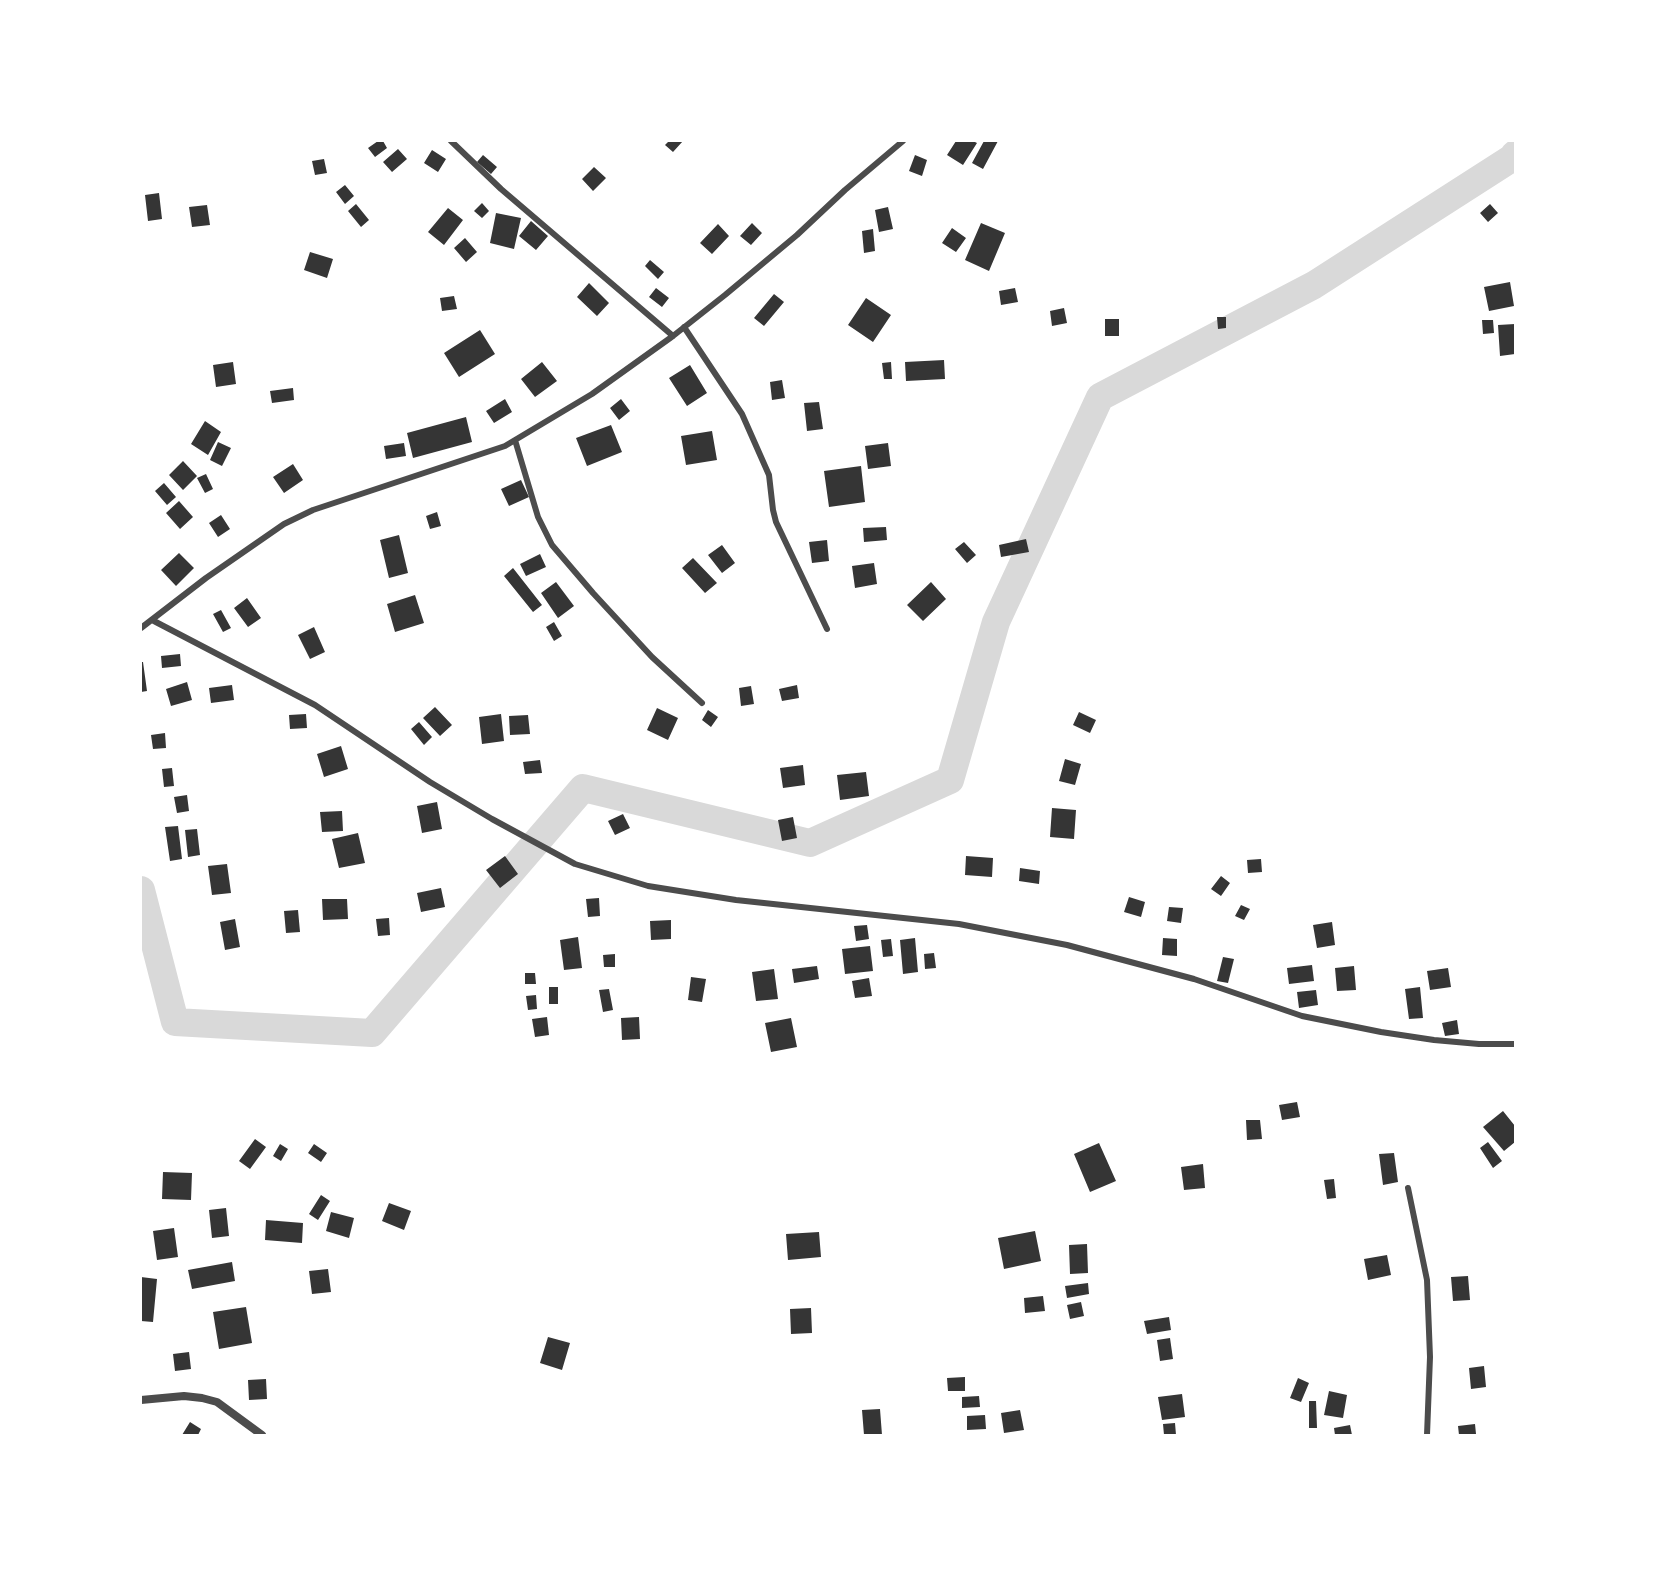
<!DOCTYPE html>
<html>
<head>
<meta charset="utf-8">
<style>
  body { margin:0 }
  #map { position:relative; width:1656px; height:1576px; overflow:hidden; background:#fff; font-family:Georgia,serif }
  canvas { display:block }
  .frame { position:absolute; inset:0; border:142px solid #fff; pointer-events:none }
</style>
</head>
<body>
<div id="map">
<canvas width="1656" height="1576"></canvas>
<div class="frame"></div>
</div>
<script>
const c = document.querySelector('canvas').getContext('2d');
c.lineJoin = 'round';
function shape(rows) {
  const path = new Path2D();
  for (const r of rows) {
    path.moveTo(r[0], r[1]);
    for (let i = 2; i < r.length; i += 2) path.lineTo(r[i], r[i + 1]);
  }
  return path;
}
function stroke(path, color, width, dash) {
  c.strokeStyle = color;
  c.lineWidth = width;
  c.lineCap = dash ? 'butt' : 'round';
  c.setLineDash(dash || []);
  c.stroke(path);
}
function fill(path, color) {
  c.fillStyle = color;
  c.fill(path, 'evenodd');
}
const river = shape([
  [141,890,175,1022,372,1033,583,788,810,843,950,780,996,622,1100,397,1314,285,1512,158,1515,154]
]);
const building = shape([
  [378,141,383,141,387,148,375,157,368,148],
  [669,141,683,141,673,152,665,145],
  [956,141,973,141,977,143,963,165,947,155],
  [984,141,998,141,983,169,972,163],
  [398,149,407,159,392,172,383,162],
  [432,150,446,159,438,172,424,163],
  [483,155,497,167,491,174,477,162],
  [915,155,927,160,922,176,909,171],
  [324,159,327,173,315,175,312,161],
  [594,167,606,178,593,191,582,179],
  [345,185,354,196,345,204,336,192],
  [159,193,162,219,148,221,145,195],
  [482,203,489,211,482,218,474,211],
  [356,204,369,220,361,227,348,211],
  [1490,204,1498,213,1488,222,1480,213],
  [207,205,210,225,192,227,189,207],
  [888,207,893,229,879,232,875,210],
  [448,208,463,220,444,245,428,232],
  [496,213,521,218,514,249,490,243],
  [531,221,548,236,536,250,519,236],
  [752,223,762,233,751,245,740,236],
  [981,223,1005,233,989,271,965,260],
  [718,224,729,236,712,254,700,243],
  [952,228,966,238,956,252,942,243],
  [873,229,875,251,864,253,862,231],
  [465,238,477,252,466,262,454,248],
  [310,252,333,259,327,278,304,270],
  [650,260,664,272,658,279,645,266],
  [1510,282,1514,306,1489,311,1484,287],
  [589,283,609,303,597,316,577,297],
  [656,288,669,298,662,307,649,297],
  [1015,288,1018,302,1001,305,999,291],
  [774,294,784,302,764,326,754,318],
  [454,296,457,309,442,311,440,298],
  [866,298,891,315,873,342,848,325],
  [1064,308,1067,323,1052,326,1050,311],
  [1217,317,1226,317,1226,328,1218,329],
  [1105,319,1119,319,1119,336,1105,336],
  [1482,320,1493,320,1494,333,1483,334],
  [1515,324,1515,354,1500,356,1498,325],
  [480,330,495,354,459,377,444,353],
  [944,360,945,379,906,381,905,362],
  [233,362,236,384,216,387,213,365],
  [542,362,557,381,535,397,521,379],
  [891,362,892,379,884,379,882,363],
  [690,365,707,393,687,406,669,378],
  [782,380,785,398,772,400,770,382],
  [293,388,294,400,272,403,270,391],
  [505,399,512,412,494,423,486,411],
  [621,399,630,411,619,420,610,408],
  [819,402,823,429,807,431,804,403],
  [466,417,472,442,413,458,407,433],
  [205,421,221,432,208,455,191,444],
  [611,425,622,452,587,466,576,438],
  [712,431,717,460,686,465,681,436],
  [218,442,231,448,222,466,210,460],
  [404,443,406,456,386,459,384,446],
  [888,443,891,466,868,469,865,446],
  [183,461,197,476,183,490,169,475],
  [293,464,303,480,284,493,273,477],
  [861,466,865,502,829,507,824,471],
  [206,474,213,489,205,493,197,478],
  [521,480,529,497,509,506,501,489],
  [164,483,176,497,167,505,155,491],
  [179,501,193,517,180,529,166,513],
  [437,512,441,526,430,529,426,516],
  [221,515,230,529,218,537,209,523],
  [886,527,887,540,864,542,863,528],
  [399,535,408,573,389,578,380,540],
  [1026,539,1029,552,1001,557,999,545],
  [827,540,829,561,812,563,809,542],
  [964,542,976,555,967,563,955,549],
  [722,545,735,563,722,573,708,555],
  [179,553,194,568,176,586,161,570],
  [540,554,546,567,526,576,520,564],
  [693,558,717,583,705,593,682,568],
  [874,563,877,584,855,588,852,566],
  [513,568,542,605,533,612,504,576],
  [556,582,574,606,558,618,541,593],
  [931,582,946,599,923,621,907,605],
  [415,595,424,623,395,632,387,604],
  [247,598,261,618,248,627,234,608],
  [221,610,231,628,223,632,213,614],
  [554,622,562,636,554,641,546,627],
  [314,627,325,652,310,659,298,635],
  [180,654,181,666,162,668,161,656],
  [141,662,143,662,147,691,141,692],
  [187,682,192,700,171,706,166,689],
  [232,685,234,700,211,703,209,688],
  [797,685,799,698,782,701,779,689],
  [751,686,754,704,741,706,739,688],
  [435,707,452,725,440,736,423,718],
  [657,708,678,718,668,740,647,730],
  [708,710,718,717,711,727,702,720],
  [1079,712,1096,720,1090,733,1073,725],
  [306,714,307,728,290,729,289,715],
  [501,714,504,741,482,744,479,717],
  [528,715,530,734,510,735,509,716],
  [419,722,432,737,424,745,411,729],
  [165,733,166,748,153,749,151,735],
  [341,746,348,769,324,777,317,754],
  [1065,759,1081,764,1075,785,1059,781],
  [540,760,542,773,525,774,523,762],
  [803,765,805,785,783,788,780,768],
  [172,768,174,786,164,787,162,769],
  [866,772,869,796,840,800,837,775],
  [187,795,189,811,177,813,174,797],
  [437,802,442,829,422,833,417,806],
  [1052,808,1076,810,1074,839,1050,837],
  [342,811,343,831,322,832,320,812],
  [623,814,630,828,615,835,608,821],
  [793,817,797,838,782,841,778,820],
  [178,826,182,859,170,861,165,827],
  [197,829,200,855,188,857,185,830],
  [358,833,365,863,339,868,332,839],
  [505,856,518,874,500,888,486,870],
  [966,856,993,858,992,877,965,875],
  [1261,859,1262,872,1248,873,1247,860],
  [227,864,231,893,212,895,208,866],
  [1020,868,1040,871,1039,884,1019,881],
  [1221,876,1230,883,1221,896,1211,889],
  [441,888,445,907,421,912,417,893],
  [1129,897,1145,902,1141,917,1124,912],
  [599,898,600,916,588,917,586,899],
  [322,899,347,899,348,919,323,920],
  [1241,905,1250,909,1244,920,1235,916],
  [1169,907,1183,908,1181,923,1167,921],
  [298,910,300,932,286,933,284,911],
  [389,918,390,935,378,936,376,919],
  [235,919,240,947,225,950,220,922],
  [671,920,671,939,651,940,650,921],
  [1332,922,1335,945,1317,948,1313,925],
  [867,925,869,939,856,941,854,926],
  [578,937,582,968,564,970,560,940],
  [915,938,918,972,903,974,900,940],
  [1163,938,1177,939,1177,956,1162,955],
  [891,939,893,956,883,957,881,940],
  [870,946,873,971,845,974,842,949],
  [934,953,936,968,925,969,924,954],
  [615,954,615,967,604,967,603,955],
  [1223,957,1234,959,1228,983,1217,981],
  [1312,965,1314,981,1289,984,1287,968],
  [817,966,819,979,794,983,792,969],
  [1354,966,1356,990,1337,991,1335,968],
  [1448,968,1451,987,1430,990,1427,971],
  [774,969,778,999,756,1001,752,972],
  [525,973,535,973,536,984,525,984],
  [691,977,706,979,702,1002,688,1000],
  [869,978,872,996,855,998,852,981],
  [549,987,558,987,558,1004,549,1004],
  [1420,987,1423,1018,1409,1019,1405,989],
  [609,989,613,1010,603,1012,599,990],
  [1316,990,1318,1005,1299,1008,1297,992],
  [536,995,537,1009,528,1010,526,996],
  [547,1017,549,1035,535,1037,532,1019],
  [639,1017,640,1039,622,1040,621,1018],
  [791,1018,797,1047,771,1052,765,1023],
  [1457,1020,1459,1034,1445,1036,1442,1023],
  [1297,1102,1300,1117,1282,1120,1279,1105],
  [1503,1111,1515,1126,1515,1142,1504,1151,1483,1127],
  [1246,1120,1260,1120,1262,1139,1247,1140],
  [255,1139,266,1147,250,1169,239,1161],
  [1488,1142,1502,1161,1493,1168,1480,1148],
  [1099,1143,1116,1181,1090,1192,1074,1154],
  [280,1144,288,1149,281,1161,273,1156],
  [314,1144,327,1153,321,1162,308,1153],
  [1394,1153,1398,1182,1383,1185,1379,1154],
  [1203,1164,1205,1188,1184,1190,1181,1167],
  [163,1172,192,1173,191,1200,162,1199],
  [1334,1179,1336,1198,1327,1199,1324,1180],
  [321,1195,330,1201,318,1220,309,1214],
  [389,1203,411,1211,404,1230,382,1221],
  [226,1208,229,1236,212,1238,209,1210],
  [331,1212,354,1218,349,1238,326,1231],
  [266,1220,303,1223,302,1243,265,1240],
  [174,1228,178,1257,157,1260,153,1231],
  [1035,1231,1041,1261,1004,1269,998,1238],
  [819,1232,821,1257,788,1260,786,1234],
  [1087,1244,1088,1273,1070,1274,1069,1245],
  [1387,1255,1391,1275,1368,1280,1364,1259],
  [232,1262,235,1281,192,1289,188,1270],
  [328,1269,331,1292,312,1294,309,1271],
  [1468,1276,1470,1300,1453,1301,1451,1277],
  [141,1277,157,1279,153,1322,141,1321],
  [1088,1283,1089,1294,1067,1298,1065,1286],
  [1043,1296,1045,1311,1025,1313,1024,1298],
  [1081,1302,1084,1316,1070,1319,1067,1305],
  [246,1307,252,1343,219,1349,213,1312],
  [811,1308,812,1333,791,1334,790,1309],
  [1169,1317,1171,1330,1147,1334,1144,1321],
  [548,1337,570,1343,562,1370,540,1363],
  [1170,1338,1173,1359,1160,1361,1157,1340],
  [189,1352,191,1369,175,1371,173,1354],
  [1484,1366,1486,1387,1471,1389,1469,1368],
  [965,1377,965,1391,948,1391,947,1378],
  [1298,1378,1309,1383,1301,1402,1290,1398],
  [266,1379,267,1399,249,1400,248,1380],
  [1329,1391,1347,1395,1343,1418,1324,1415],
  [1182,1394,1185,1417,1162,1420,1158,1397],
  [979,1396,980,1407,962,1408,962,1397],
  [1309,1401,1316,1401,1317,1428,1309,1428],
  [880,1409,882,1435,864,1435,862,1410],
  [1020,1410,1024,1430,1004,1433,1001,1413],
  [985,1415,986,1429,967,1430,967,1416],
  [190,1422,201,1429,198,1435,182,1435],
  [1175,1423,1176,1435,1164,1435,1163,1424],
  [1475,1424,1476,1434,1459,1435,1458,1426],
  [1350,1425,1352,1435,1335,1435,1334,1428]
]);
const minor = shape([
  [451,141,501,189,673,336],
  [684,327,742,414,769,475,773,510,776,522,827,629],
  [515,440,538,517,552,545,593,593,652,657,702,703],
  [152,620,315,705,430,782,492,819,575,864,648,886,736,900,959,924,1067,945,1194,979,1302,1016,1381,1032,1434,1040,1479,1044,1515,1044],
  [141,628,206,578,284,524,313,510,505,446,592,394,673,336,725,295,797,235,845,190,903,141],
  [1408,1188,1427,1280,1430,1357,1427,1435]
]);
const tertiary = shape([
  [141,1400,184,1396,202,1398,217,1402,262,1435]
]);
stroke(river, '#d9d9d9', 28);
fill(building, '#353535');
stroke(minor, '#4c4c4c', 6);
stroke(tertiary, '#4c4c4c', 8);
</script>
</body>
</html>
